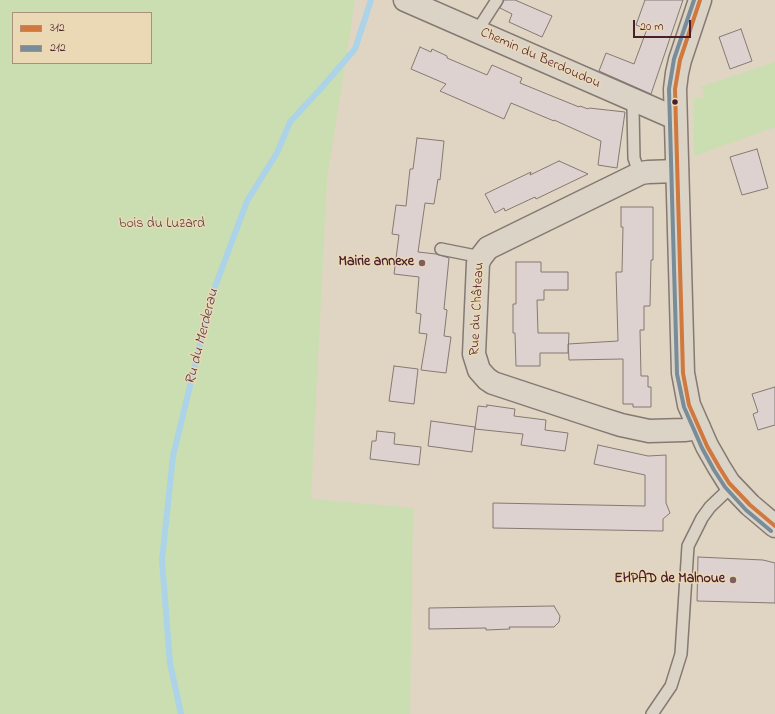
<!DOCTYPE html>
<html>
<head>
<meta charset="utf-8">
<style>
  body { margin:0 }
  #map { position:relative; width:775px; height:714px; overflow:hidden; background:#dfd5c2; font-family:"Indie Flower",sans-serif }
  canvas { display:block }
  .legend { position:absolute; left:12px; top:12px; width:140px; height:52px; box-sizing:border-box; background:#ebd9b6; border:1px solid #ab8f7e; margin:0; padding:5px 7px; list-style:none; font-size:12px; color:#4a1f2b }
  .legend li { display:flex; align-items:center; gap:8px; height:20px }
  .legend b { width:20px; border:1px solid #ab8f7e }
  .scale { position:absolute; left:633px; top:20px; width:58px; height:18px; box-sizing:border-box; border:2px solid #4a1f2b; border-top:0; padding-left:5px; font-size:12px; line-height:14px; white-space:nowrap; color:#4a1f2b; -webkit-text-stroke:3px #ebd9b6; paint-order:stroke }
</style>
</head>
<body>
<div id="map">
<canvas width="775" height="714"></canvas>
<ul class="legend">
<li><b style="height:5px;background:#d0783d"></b>312</li>
<li><b style="height:5px;background:#798c99"></b>212</li>
</ul>
<div class="scale">20 m</div>
</div>
<script>
const c = document.querySelector('canvas').getContext('2d');
c.lineJoin = 'round';
function fill(path, color) {
  c.fillStyle = color;
  c.fill(path, 'evenodd');
}
function shape(rows) {
  const path = new Path2D();
  for (const r of rows) {
    path.moveTo(r[0], r[1]);
    for (let i = 2; i < r.length; i += 2) path.lineTo(r[i], r[i + 1]);
  }
  return path;
}
function stroke(path, color, width, dash) {
  c.strokeStyle = color;
  c.lineWidth = width;
  c.lineCap = dash ? 'butt' : 'round';
  c.setLineDash(dash || []);
  c.stroke(path);
}
function write(font, color, halo, rows, align = 'center') {
  c.font = font + ' "Indie Flower",sans-serif';
  c.lineWidth = 3;
  c.setLineDash([]);
  c.textBaseline = 'middle';
  c.strokeStyle = halo;
  c.fillStyle = color;
  for (const [text, x, y, turn = 0] of rows) {
    c.save();
    c.translate(x, y);
    c.rotate((+turn || 0) * Math.PI / 180);
    c.textAlign = isNaN(turn) ? turn : align;
    if (halo) c.strokeText(text, 0, 0);
    c.fillText(text, 0, 0);
    c.restore();
  }
}
const green = shape([
  [0,0,355,0,327,179,311,499,413,508,410,714,0,714],
  [13,13,151,13,151,63,13,63],
  [775,62,775,127,694,156,694,98,703,98,704,89,698,88]
]);
const stream = shape([
  [181,714,170,663,162,560,173,456,212,295,247,201,277,153,290,122,323,86,355,49,371,0]
]);
const building = shape([
  [504,0,515,0,552,16,542,37,509,22,512,14,500,8,504,0],
  [645,0,683,0,651,94,599,71,606,53,634,64,647,29,636,25,645,0],
  [741,29,752,61,730,69,719,37,741,29],
  [420,47,431,52,432,49,447,56,447,58,487,75,492,65,522,78,520,83,579,107,580,106,588,109,589,108,625,112,617,168,598,165,601,141,554,120,554,121,511,103,504,119,440,91,446,84,411,69,420,47],
  [417,138,444,141,440,180,438,179,434,204,425,203,418,252,436,254,449,258,444,309,447,310,444,336,451,337,446,373,421,370,427,334,419,333,421,314,416,313,419,277,394,274,399,235,392,234,396,205,406,206,410,169,413,169,417,138],
  [757,149,768,188,742,195,730,157,757,149],
  [559,161,588,174,536,199,535,197,505,211,504,208,495,213,485,194,531,172,530,175,559,161],
  [621,207,653,207,653,260,651,260,650,306,644,306,644,330,640,330,641,376,648,376,648,387,651,387,651,407,633,407,633,404,623,404,623,359,569,360,568,344,618,341,616,272,622,272,623,227,621,227,621,207],
  [516,262,541,262,541,272,568,272,568,290,544,290,544,300,537,300,538,333,569,333,568,353,540,353,540,366,516,366,515,333,513,333,513,304,516,304,516,262],
  [394,366,418,369,414,404,389,401,394,366],
  [775,387,775,425,758,430,753,414,758,412,752,394,775,387],
  [487,405,515,409,514,416,546,420,545,430,568,433,565,451,521,445,523,434,475,429,478,406,487,407,487,405],
  [431,421,475,427,472,452,428,446,431,421],
  [377,431,395,433,394,444,421,447,419,465,370,459,372,441,376,441,377,431],
  [598,445,648,456,666,455,666,503,670,513,663,519,663,531,493,528,493,503,645,506,645,475,594,464,598,445],
  [698,557,763,560,775,563,775,603,697,601,698,557],
  [554,606,560,616,559,622,554,627,509,627,510,629,486,630,486,628,429,629,429,608,554,606]
]);
const lane = shape([
  [477,31,497,0],
  [635,101,633,109,634,158,636,164,641,173],
  [441,249,481,257],
  [652,714,671,686,681,654,688,546,702,518,710,507,732,486]
]);
const street = shape([
  [405,0,675,118],
  [677,171,648,172,641,173,488,248,481,257,478,263,474,354,479,370,487,379,493,383,599,418,621,425,649,431,684,430,699,428]
]);
const secondary = shape([
  [700,0,680,60,677,73,675,89,683,373,689,405,707,446,719,467,729,483,750,505,775,526]
]);
const bus1 = shape([
  [700,0,680,60,675,89,683,373,689,405,707,446,719,467,729,483,750,505,775,526]
]);
const bus2 = shape([
  [694,0,674,59,669,89,677,374,684,407,702,448,714,470,725,487,746,510,771,531]
]);
const markers = [
  [675,102,3.5,"#4a1f2b"],
  [422,263,4,"#7e5f60"],
  [733,580,4,"#7e5f60"]
];
const streetNames = [
  ["Chemin du Berdoudou",540,59,24],
  ["Rue du Château",478,309,-87]
];
const parkNames = [
  ["bois du Luzard",162,225]
];
const poiNames = [
  ["Mairie annexe",414,263],
  ["EHPAD de Malnoue",725,580]
];
const waterNames = [
  ["Ru du Merderau",203,337,-76]
];
fill(green, '#cadeb2');
stroke(stream, '#acd3e7', 6);
fill(building, '#ded2d1');
stroke(building, '#857972', 1);
stroke(lane, '#857972', 14);
stroke(street, '#857972', 25);
stroke(secondary, '#857972', 25);
stroke(lane, '#dbd3c6', 11);
stroke(street, '#dbd3c6', 22);
stroke(secondary, '#dbd3c6', 22);
stroke(bus1, '#d0783d', 4);
stroke(bus2, '#798c99', 4);
for (const [x, y, r, color] of markers) {
  const dot = new Path2D();
  dot.arc(x, y, r, 0, 2 * Math.PI);
  c.fillStyle = color;
  c.fill(dot);
  stroke(dot, '#ebd9b6', 1.5);
}
write('14px', '#4a1f2b', '#ebd9b6', streetNames);
write('14px', '#5b3d3d', '#ebd9b6', parkNames);
write('bold 14px', '#4a1f2b', '#ebd9b6', poiNames, 'right');
write('italic 15px', '#553a4a', '#ebd9b6', waterNames);
</script>
</body>
</html>
